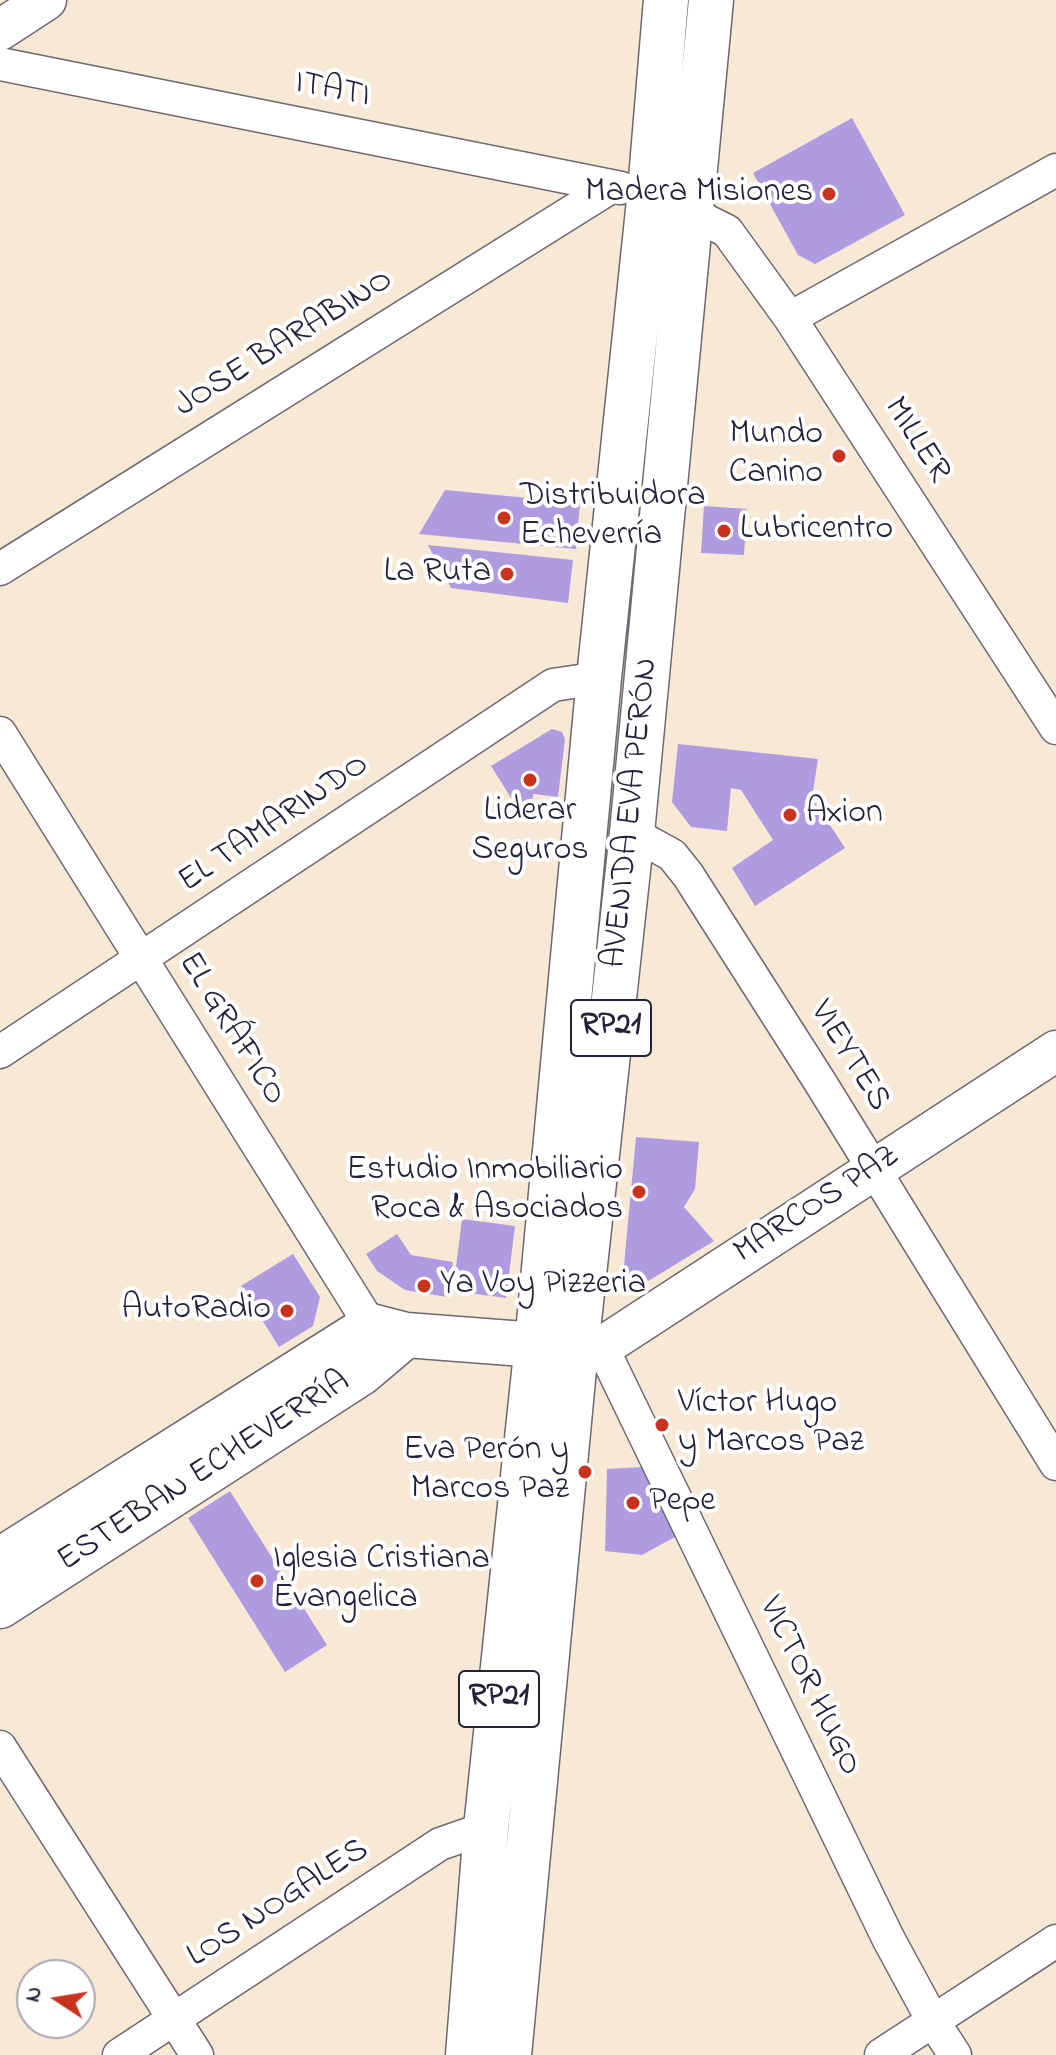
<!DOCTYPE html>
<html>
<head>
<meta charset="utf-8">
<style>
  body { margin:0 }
  #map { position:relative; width:1056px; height:2055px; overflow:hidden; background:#f8e9d6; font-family:"Indie Flower",sans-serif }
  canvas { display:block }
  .north { position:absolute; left:16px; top:1959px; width:80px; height:80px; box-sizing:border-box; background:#fff; border:2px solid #a7a7b1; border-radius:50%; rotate:282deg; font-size:22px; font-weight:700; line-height:32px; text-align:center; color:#22223b }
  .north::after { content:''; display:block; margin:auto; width:28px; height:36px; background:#c8321e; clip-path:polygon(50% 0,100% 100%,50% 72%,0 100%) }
</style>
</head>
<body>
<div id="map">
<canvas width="1056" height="2055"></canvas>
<div class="north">N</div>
</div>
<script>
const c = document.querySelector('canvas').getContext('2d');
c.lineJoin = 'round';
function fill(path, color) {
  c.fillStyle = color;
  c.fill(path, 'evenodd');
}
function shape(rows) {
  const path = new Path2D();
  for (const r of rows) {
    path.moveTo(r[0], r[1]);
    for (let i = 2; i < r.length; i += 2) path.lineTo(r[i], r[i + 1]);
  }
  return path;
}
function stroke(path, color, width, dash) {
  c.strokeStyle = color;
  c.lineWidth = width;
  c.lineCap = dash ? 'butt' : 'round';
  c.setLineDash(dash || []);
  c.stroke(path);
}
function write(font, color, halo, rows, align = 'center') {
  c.font = font + ' "Indie Flower",sans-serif';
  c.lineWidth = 8;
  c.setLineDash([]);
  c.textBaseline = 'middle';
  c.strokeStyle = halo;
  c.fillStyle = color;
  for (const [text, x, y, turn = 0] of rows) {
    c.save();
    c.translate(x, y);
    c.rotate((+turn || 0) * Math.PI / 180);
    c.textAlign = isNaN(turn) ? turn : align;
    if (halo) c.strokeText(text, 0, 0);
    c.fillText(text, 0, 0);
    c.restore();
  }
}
const building = shape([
  [852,118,905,215,815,264,798,255,753,173],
  [445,490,580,503,576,549,419,534],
  [704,506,747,509,744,555,701,553],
  [428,545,573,560,568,603,451,588],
  [552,729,562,732,565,739,558,797,533,794,532,804,513,801,491,766],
  [678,744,818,759,812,798,845,848,755,906,732,868,773,840,741,790,731,788,727,831,691,827,672,802],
  [636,1137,699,1142,695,1189,684,1207,714,1241,635,1289,623,1276],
  [462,1219,515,1226,506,1298,453,1291],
  [397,1234,411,1255,453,1262,447,1297,405,1290,377,1271,366,1254],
  [293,1254,320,1297,313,1326,279,1347,241,1286],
  [643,1467,675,1537,642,1555,605,1551,607,1469],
  [230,1491,327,1645,285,1672,188,1518]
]);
const minor = shape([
  [0,64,621,188],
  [693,214,727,231,790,318,1056,728],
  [790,318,1056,170],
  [0,569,611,187],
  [0,733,371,1326],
  [632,833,672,855,688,875,820,1082,1056,1464],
  [0,1052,553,685,599,678],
  [602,1347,888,1938,933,2021,955,2055],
  [0,1747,197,2055],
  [119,2055,440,1844,486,1828],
  [881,2055,1056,1941]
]);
const tertiary = shape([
  [0,30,46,0],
  [576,1348,602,1347,1056,1051]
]);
const secondary = shape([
  [0,1560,371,1326,406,1335,576,1348],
  [0,1606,361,1373,406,1335]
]);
const primary = shape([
  [468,2055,486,1828,537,1344,599,678,650,191,666,0],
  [509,2055,576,1348,632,833,711,0]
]);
const markers = [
  [829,194,8,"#c8321e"],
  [839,456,8,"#c8321e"],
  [504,518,8,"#c8321e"],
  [724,531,8,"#c8321e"],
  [507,574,8,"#c8321e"],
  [530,780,8,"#c8321e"],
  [790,815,8,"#c8321e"],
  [639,1192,8,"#c8321e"],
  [424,1286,8,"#c8321e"],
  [287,1311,8,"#c8321e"],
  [662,1425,8,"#c8321e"],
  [585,1472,8,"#c8321e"],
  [633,1503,8,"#c8321e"],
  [257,1581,8,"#c8321e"]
];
const shields = [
  [611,1028,80],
  [499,1699,80]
];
const shieldNames = [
  ["RP21",611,1028],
  ["RP21",499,1699]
];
const streetNames = [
  ["ITATI",332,92,11],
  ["JOSE BARABINO",285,345,-32],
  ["MILLER",915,441,57],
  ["AVENIDA EVA PERÓN",633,813,-84],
  ["EL TAMARINDO",275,825,-34],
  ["EL GRÁFICO",230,1030,58],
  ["VIEYTES",848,1057,58],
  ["MARCOS PAZ",818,1206,-33],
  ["ESTEBAN ECHEVERRÍA",205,1473,-33],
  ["VICTOR HUGO",808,1687,64],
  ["LOS NOGALES",279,1905,-33]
];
const poiNames = [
  ["Madera Misiones",813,194,"right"],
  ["Mundo",823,436,"right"],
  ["Canino",823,475,"right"],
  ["Distribuidora",520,498],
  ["Echeverría",520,537],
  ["Lubricentro",740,531],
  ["La Ruta",491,574,"right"],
  ["Liderar",530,813,"center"],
  ["Seguros",530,852,"center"],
  ["Axion",806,815],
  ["Estudio Inmobiliario",623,1172,"right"],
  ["Roca & Asociados",623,1211,"right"],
  ["Ya Voy Pizzeria",440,1286],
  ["AutoRadio",271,1311,"right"],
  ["Víctor Hugo",678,1405],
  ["y Marcos Paz",678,1444],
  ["Eva Perón y",569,1452,"right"],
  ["Marcos Paz",569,1491,"right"],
  ["Pepe",649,1503],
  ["Iglesia Cristiana",273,1561],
  ["Evangelica",273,1600]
];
fill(building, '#af9be0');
stroke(minor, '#6d6871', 35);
stroke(tertiary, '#6d6871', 43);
stroke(secondary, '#6d6871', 47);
stroke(primary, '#6d6871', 47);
stroke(minor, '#fff', 32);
stroke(tertiary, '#fff', 40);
stroke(secondary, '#fff', 44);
stroke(primary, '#fff', 44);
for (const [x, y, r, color] of markers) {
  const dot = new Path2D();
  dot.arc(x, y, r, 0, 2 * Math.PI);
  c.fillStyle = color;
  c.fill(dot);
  stroke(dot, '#fff', 3);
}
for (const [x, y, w] of shields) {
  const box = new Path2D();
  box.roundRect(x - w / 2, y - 28, w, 56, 6);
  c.fillStyle = '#fff';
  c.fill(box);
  stroke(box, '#22223b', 2);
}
write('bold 32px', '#22223b', null, shieldNames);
write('34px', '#22223b', '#fff', streetNames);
write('34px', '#22223b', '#fff', poiNames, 'left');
</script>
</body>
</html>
